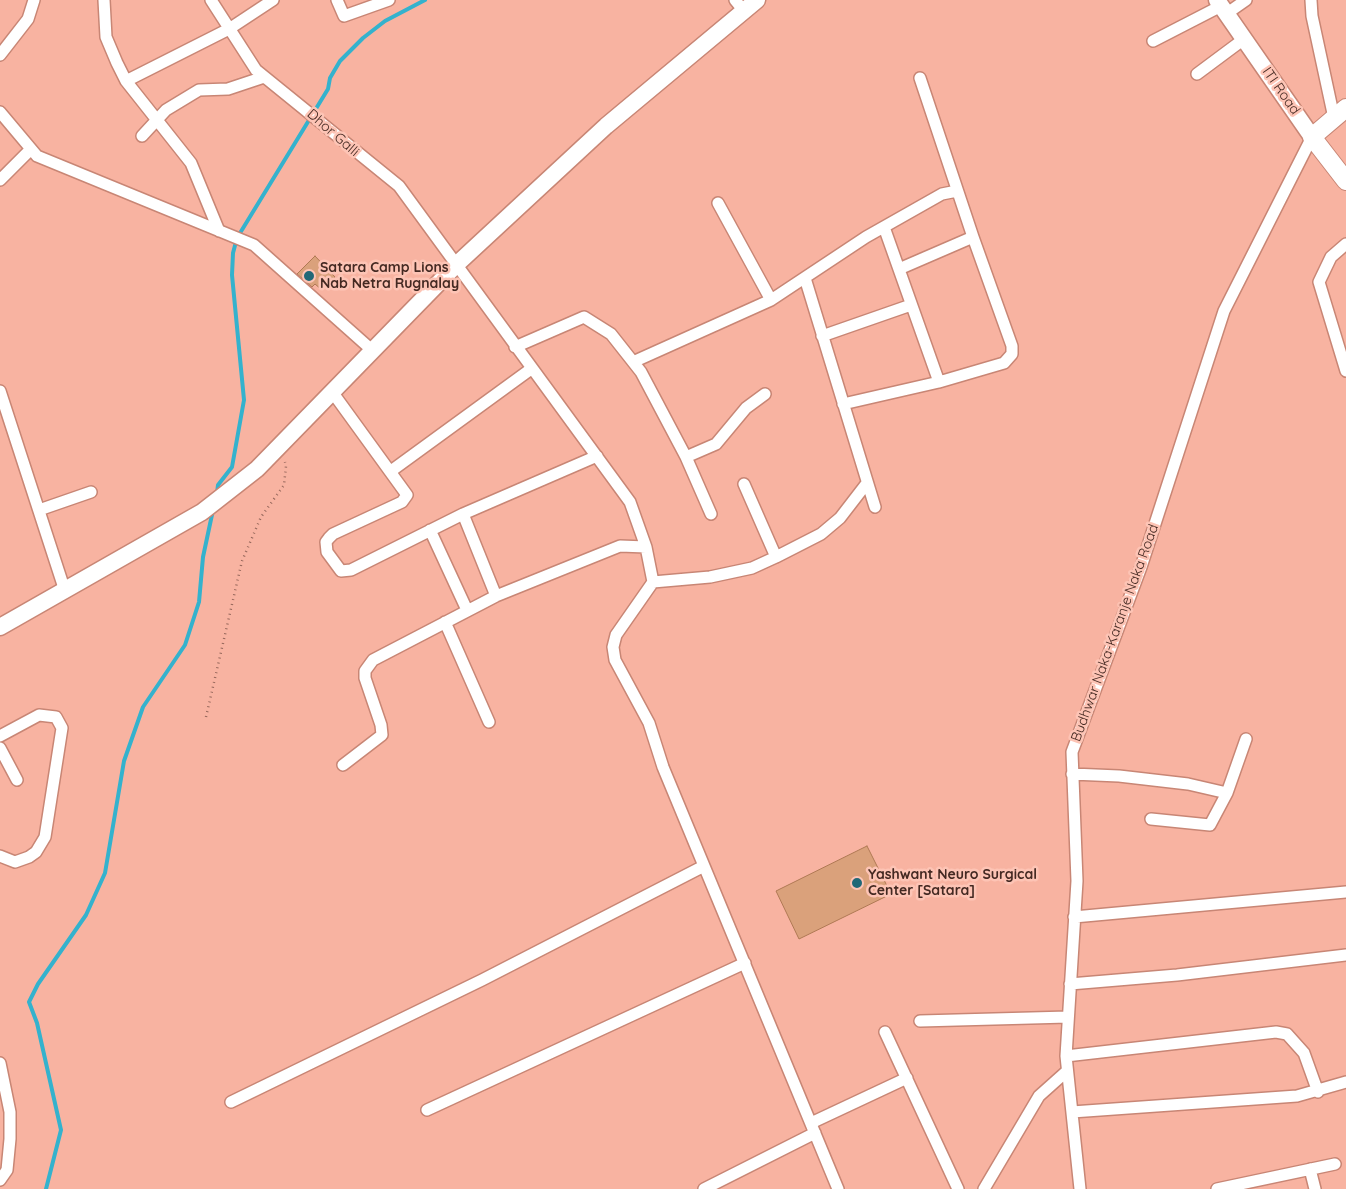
<!DOCTYPE html>
<html>
<head>
<meta charset="utf-8">
<style>
  body { margin:0 }
  canvas { display:block; background:#f8b3a1 }
</style>
</head>
<body>
<canvas width="1346" height="1189"></canvas>
<script>
const c = document.querySelector('canvas').getContext('2d');
c.lineJoin = 'round';
function shape(rows) {
  const path = new Path2D();
  for (const r of rows) {
    path.moveTo(r[0], r[1]);
    for (let i = 2; i < r.length; i += 2) path.lineTo(r[i], r[i + 1]);
  }
  return path;
}
function stroke(path, color, width, dash) {
  c.strokeStyle = color;
  c.lineWidth = width;
  c.lineCap = dash ? 'butt' : 'round';
  c.setLineDash(dash || []);
  c.stroke(path);
}
function fill(path, color) {
  c.fillStyle = color;
  c.fill(path, 'evenodd');
}
function write(font, color, halo, rows, align = 'center') {
  c.font = font + ' Quicksand,sans-serif';
  c.lineWidth = 5;
  c.setLineDash([]);
  c.textBaseline = 'middle';
  c.strokeStyle = halo;
  c.fillStyle = color;
  for (const [text, x, y, turn = 0] of rows) {
    c.save();
    c.translate(x, y);
    c.rotate((+turn || 0) * Math.PI / 180);
    c.textAlign = isNaN(turn) ? turn : align;
    if (halo) c.strokeText(text, 0, 0);
    c.fillText(text, 0, 0);
    c.restore();
  }
}
const stream = shape([
  [217,493,218,485,232,467,244,400,232,275,233,253,237,238,328,89,330,78,340,61,363,38,385,21,425,0],
  [46,1189,61,1130,37,1023,29,1002,38,984,86,915,105,873,124,761,143,707,185,645,199,602,203,557,213,510]
]);
const building = shape([
  [315,256,335,277,322,290,315,284,312,287,297,274,315,256],
  [867,846,891,894,799,939,776,891,867,846]
]);
const path = shape([
  [206,717,242,561,261,517,284,485,286,466,285,462]
]);
const minor = shape([
  [104,0,106,37,117,63,126,81,191,163,219,231],
  [211,0,256,70,399,186,630,502,646,547],
  [337,0,344,16,389,0],
  [735,0,744,11],
  [1311,0,1312,16,1334,118],
  [1226,14,1246,0],
  [1153,41,1221,6],
  [0,55,28,19,34,0],
  [1197,74,1244,39],
  [920,78,973,237,1012,346,1012,354,1004,363,939,382],
  [126,81,229,29,273,0],
  [0,112,37,156,254,245,373,351],
  [142,136,166,110,199,90,228,89,264,77],
  [0,180,31,149],
  [718,203,771,300],
  [1346,244,1331,257,1319,282,1346,371],
  [899,269,973,237],
  [805,278,875,507],
  [822,336,911,305],
  [515,347,584,317,611,334,641,372,686,457,711,514],
  [633,362,771,300,866,237,942,194,957,191],
  [0,391,65,591],
  [333,393,407,495,402,502,333,534,329,538,326,542,327,552,341,571,351,570,463,514,597,456],
  [843,404,939,382,884,227],
  [686,457,716,444,746,408,765,394],
  [391,471,531,369],
  [744,484,776,557],
  [39,510,91,492],
  [463,514,496,596],
  [430,530,467,610],
  [653,582,710,577,752,568,776,557,821,534,840,518,867,483],
  [445,622,489,722],
  [0,736,39,715,56,717,62,728,45,837,36,852,29,857,15,862,0,856],
  [0,748,17,780],
  [343,765,382,735,381,725,365,678,365,671,373,660,496,596,620,546,646,547,653,582,616,635,613,647,615,660,649,723,663,767,838,1189],
  [1072,774,1119,776,1188,784,1227,793],
  [1151,819,1210,825,1227,793,1246,739],
  [1074,917,1346,892],
  [1070,984,1177,975,1346,955],
  [920,1021,1068,1017],
  [885,1032,958,1189],
  [1066,1056,1276,1032,1287,1034,1304,1053,1318,1092],
  [0,1063,10,1112,10,1139,7,1170,0,1180],
  [231,1102,482,980,704,866],
  [427,1110,745,963],
  [1072,1112,1297,1096,1346,1082],
  [811,1123,907,1078],
  [1310,1169,1315,1189],
  [704,1189,815,1133],
  [984,1189,1039,1096,1067,1071],
  [1080,1189,1066,1056,1077,881,1072,752,1141,567,1224,311,1312,137],
  [1217,1189,1335,1164]
]);
const secondary = shape([
  [1217,0,1312,137],
  [0,627,202,512,257,469,457,264,606,126,757,0]
]);
const primary = shape([
  [1346,108,1312,137,1346,181]
]);
const markers = [
  [309,276,6,"#216877"],
  [857,883,6,"#216877"]
];
const streetNames = [
  ["ITI Road",1281,91,55],
  ["Dhor Galli",333,133,41],
  ["Budhwar Naka-Karanje Naka Road",1115,633,-70]
];
const poiNames = [
  ["Satara Camp Lions",320,268],
  ["Nab Netra Rugnalay",320,284],
  ["Yashwant Neuro Surgical",868,875],
  ["Center [Satara]",868,891]
];
stroke(stream, '#34b2cd', 4);
fill(building, '#daa17b');
stroke(building, '#af7954', 1);
stroke(minor, '#c88675', 14);
stroke(secondary, '#c88675', 19);
stroke(primary, '#c88675', 20);
stroke(path, '#97685c', 2.5, [1, 4]);
stroke(minor, '#fff', 11);
stroke(secondary, '#fff', 16);
stroke(primary, '#fff', 18);
for (const [x, y, r, color] of markers) {
  const dot = new Path2D();
  dot.arc(x, y, r, 0, 2 * Math.PI);
  c.fillStyle = color;
  c.fill(dot);
  stroke(dot, '#fdc4b5', 2);
}
write('14px', '#442922', '#fdc4b5', streetNames);
write('bold 14px', '#442922', '#fdc4b5', poiNames, 'left');
</script>
</body>
</html>
